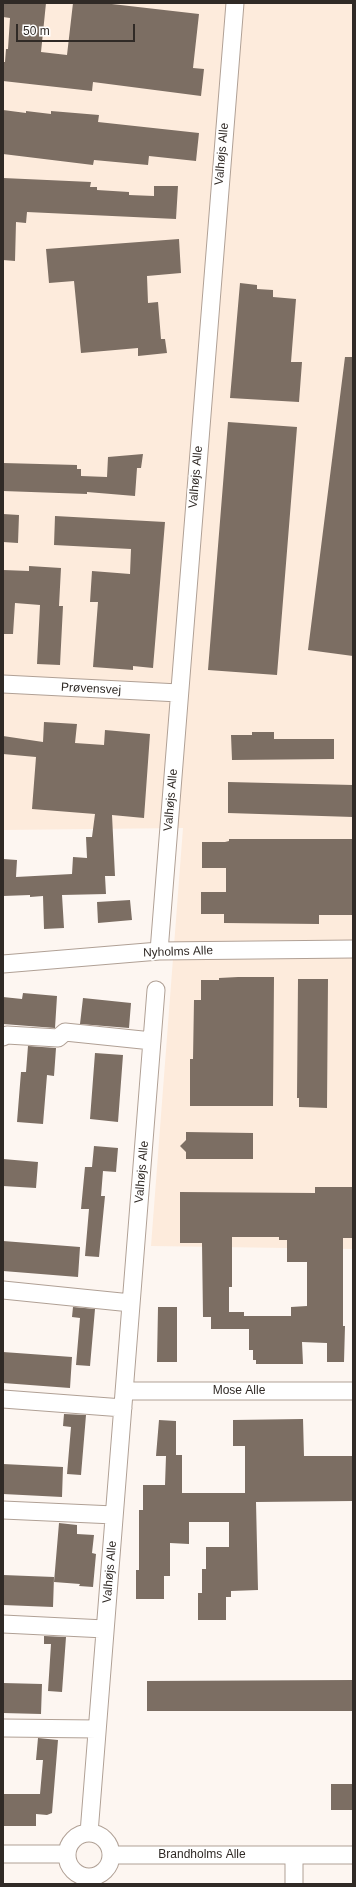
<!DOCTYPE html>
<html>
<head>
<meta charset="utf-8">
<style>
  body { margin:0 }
  #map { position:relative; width:356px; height:1887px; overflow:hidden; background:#fdf6f1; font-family:Helvetica,sans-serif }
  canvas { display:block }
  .frame { position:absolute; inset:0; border:4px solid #302a26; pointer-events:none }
  .scale { position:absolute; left:16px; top:24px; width:119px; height:18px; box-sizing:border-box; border:2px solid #302a26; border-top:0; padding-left:5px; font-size:12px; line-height:14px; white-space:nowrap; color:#302a26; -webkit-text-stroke:3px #fff; paint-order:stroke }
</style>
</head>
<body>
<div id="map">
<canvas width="356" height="1887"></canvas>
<div class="frame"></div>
<div class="scale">50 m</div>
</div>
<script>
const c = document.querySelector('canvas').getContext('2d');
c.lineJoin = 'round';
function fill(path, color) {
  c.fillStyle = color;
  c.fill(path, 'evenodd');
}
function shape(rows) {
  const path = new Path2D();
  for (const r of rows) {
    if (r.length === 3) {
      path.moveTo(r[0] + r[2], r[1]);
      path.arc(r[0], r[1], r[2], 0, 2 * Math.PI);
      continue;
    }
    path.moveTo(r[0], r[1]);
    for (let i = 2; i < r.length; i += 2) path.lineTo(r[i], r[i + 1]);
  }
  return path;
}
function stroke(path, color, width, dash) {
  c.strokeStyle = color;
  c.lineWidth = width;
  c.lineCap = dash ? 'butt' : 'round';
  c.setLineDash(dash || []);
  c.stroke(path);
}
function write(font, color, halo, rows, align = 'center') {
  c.font = font + ' Helvetica,sans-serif';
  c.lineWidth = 4;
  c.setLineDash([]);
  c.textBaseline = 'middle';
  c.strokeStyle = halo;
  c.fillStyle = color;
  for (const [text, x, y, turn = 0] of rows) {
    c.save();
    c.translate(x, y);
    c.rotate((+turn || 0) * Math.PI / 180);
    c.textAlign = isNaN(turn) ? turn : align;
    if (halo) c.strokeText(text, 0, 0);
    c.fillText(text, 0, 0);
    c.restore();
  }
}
const built = shape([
  [3,3,353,3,353,1249,151,1246,183,828,3,830]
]);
const building = shape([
  [3,3,46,3,41,52,67,55,73,3,103,3,199,14,193,68,204,69,201,96,93,82,92,91,3,81,3,62,5,62,6,49,8,49,10,18,3,17],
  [3,110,26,113,26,111,51,114,51,111,99,115,98,122,199,133,196,161,149,156,148,165,94,160,93,165,3,154],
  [3,178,91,182,90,187,97,187,97,190,129,192,129,195,154,196,154,186,178,186,176,219,27,212,26,223,16,222,15,261,3,260],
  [179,239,181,273,147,276,148,303,158,302,161,339,165,339,167,353,138,356,138,348,81,353,74,281,49,283,46,249],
  [240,283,257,285,257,289,273,290,273,297,296,299,291,362,302,362,299,402,230,398],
  [345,357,353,357,353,656,308,650],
  [228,422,297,427,277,675,208,670],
  [143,454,141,468,137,468,135,496,87,492,87,494,3,491,3,463,77,465,77,469,81,469,81,476,107,477,108,457],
  [3,514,19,515,18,543,3,542],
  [55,516,165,522,153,668,133,666,133,670,93,667,98,602,90,602,92,571,130,574,131,549,54,545],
  [29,566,61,568,59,606,63,606,60,665,37,664,40,605,15,603,13,634,3,634,3,570,29,571],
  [44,722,77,724,75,743,104,745,105,730,150,734,144,818,112,815,115,876,105,876,106,894,62,895,64,928,44,929,43,896,30,897,30,895,3,896,3,859,17,860,16,877,72,874,73,857,87,858,86,837,92,837,95,814,32,809,36,757,3,754,3,736,43,742],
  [252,732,274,732,274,739,334,739,334,759,232,760,231,735,252,735],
  [228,782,353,785,353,817,228,813],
  [229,839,353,839,353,915,319,915,319,924,224,923,224,914,201,914,201,892,226,892,226,868,202,868,202,842,225,842,229,841],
  [130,900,132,920,98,923,97,902],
  [238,977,274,977,273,1106,190,1106,190,1059,193,1059,194,1000,201,1000,201,980,219,980,219,978],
  [298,979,328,979,327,1108,299,1107,299,1098,297,1098],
  [23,993,57,996,55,1028,3,1024,3,997,22,999],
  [83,998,131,1003,129,1028,80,1024],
  [28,1046,56,1048,54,1076,47,1075,43,1124,17,1122,21,1072,26,1072],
  [95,1053,123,1055,118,1122,90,1119],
  [186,1132,253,1133,253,1159,186,1159,186,1152,180,1146,186,1140],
  [94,1146,118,1148,116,1172,103,1171,101,1196,105,1196,99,1257,85,1256,89,1209,81,1209,85,1167,92,1167],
  [3,1159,38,1162,36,1188,3,1186],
  [315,1187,353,1187,353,1238,343,1238,343,1326,345,1326,344,1362,327,1362,327,1343,302,1342,303,1364,256,1364,256,1360,253,1360,253,1350,249,1350,249,1329,211,1329,211,1317,203,1317,202,1243,180,1243,180,1192,315,1193],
  [232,1237,279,1237,279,1240,287,1240,287,1262,307,1262,307,1306,291,1307,291,1316,244,1316,244,1312,229,1312,229,1287,232,1287],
  [3,1241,80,1247,78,1277,3,1271],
  [73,1307,95,1309,90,1366,76,1365,80,1318,72,1317],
  [158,1307,177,1307,177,1362,157,1362],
  [3,1352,72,1357,70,1388,3,1383],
  [64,1414,86,1415,81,1475,67,1474,71,1427,63,1426],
  [303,1419,304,1456,353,1456,353,1501,256,1502,258,1590,231,1591,231,1597,226,1597,226,1620,198,1620,198,1593,202,1593,202,1569,206,1569,206,1547,229,1547,229,1522,189,1522,189,1544,170,1543,170,1576,164,1576,164,1599,136,1599,136,1570,139,1570,139,1510,143,1510,143,1485,165,1485,166,1456,156,1456,159,1420,176,1421,176,1455,182,1455,182,1493,245,1493,245,1446,233,1446,233,1420],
  [3,1464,63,1467,62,1497,3,1494],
  [59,1523,77,1525,77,1534,94,1535,92,1553,96,1554,93,1587,79,1586,80,1584,54,1582],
  [3,1575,54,1577,53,1607,3,1605],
  [44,1636,66,1637,62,1692,48,1691,51,1644,44,1644],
  [353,1680,353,1711,147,1711,147,1681],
  [3,1683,42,1684,41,1714,3,1713],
  [38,1738,58,1740,52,1813,47,1815,36,1814,36,1826,3,1826,3,1794,40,1794,43,1760,36,1760],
  [331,1784,353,1784,353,1810,331,1810]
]);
const minor = shape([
  [3,684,179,693],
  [159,951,235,3],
  [3,964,159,951,353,949],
  [3,1037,7,1035,58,1038,65,1032,152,1041],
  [3,1290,131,1303],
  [124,1391,353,1391],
  [3,1399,123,1408],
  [3,1510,114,1515],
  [3,1624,105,1629],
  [3,1728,97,1729],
  [89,1833,156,990],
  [89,1855,22],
  [3,1854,67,1854],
  [111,1855,353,1855],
  [294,1855,294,1884]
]);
const streetNames = [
  ["Valhøjs Alle",222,154,-85],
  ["Valhøjs Alle",196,477,-85],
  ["Prøvensvej",91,689,3],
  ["Valhøjs Alle",171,800,-85],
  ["Nyholms Alle",178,952,-2],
  ["Valhøjs Alle",142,1172,-85],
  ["Mose Alle",239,1391],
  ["Valhøjs Alle",110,1572,-85],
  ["Brandholms Alle",202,1855]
];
fill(built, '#fdebdc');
fill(building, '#7c6e63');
stroke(minor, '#b0a095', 19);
stroke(minor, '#fff', 17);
write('12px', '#302a26', '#fff', streetNames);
</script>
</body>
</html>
